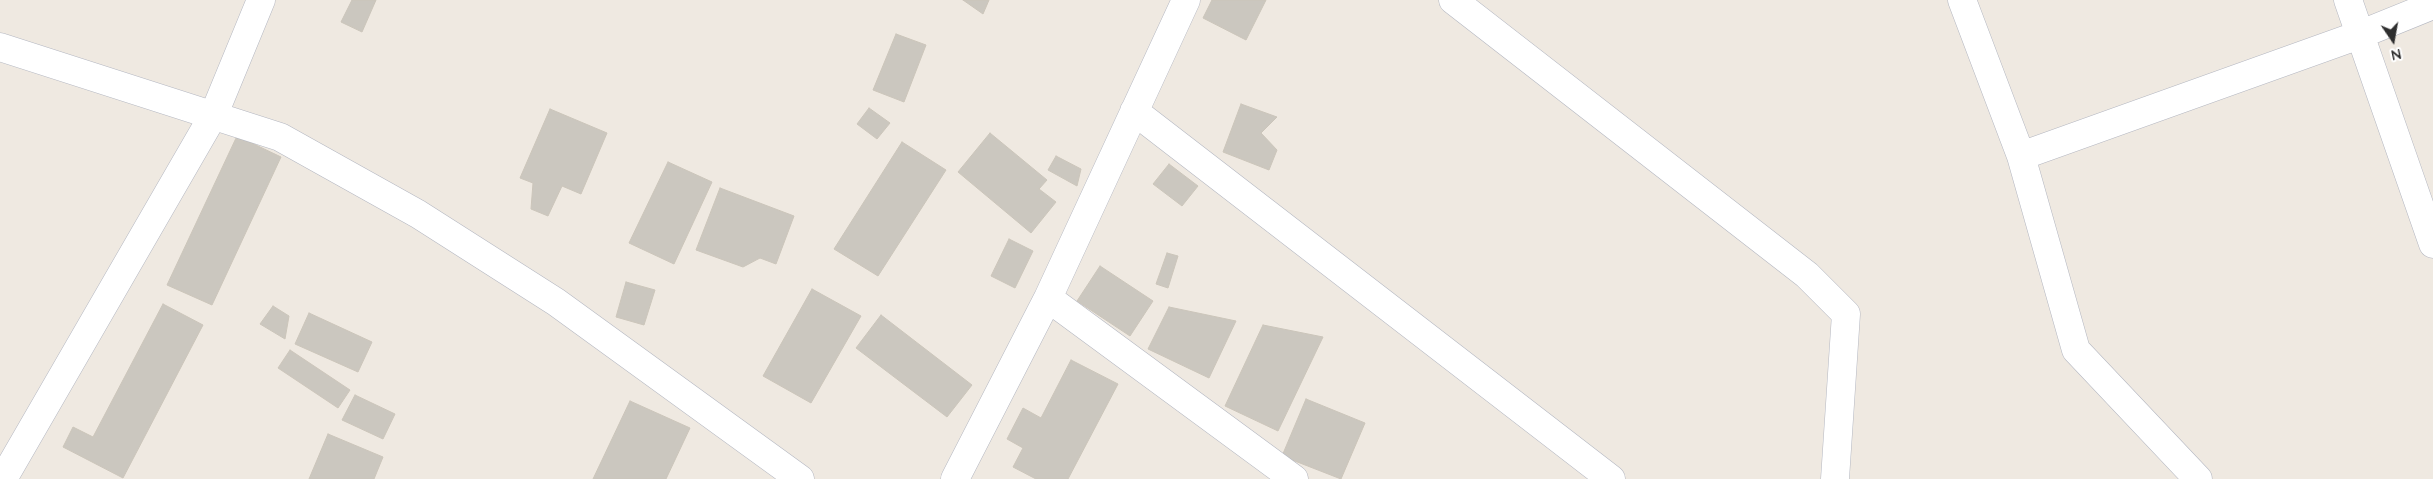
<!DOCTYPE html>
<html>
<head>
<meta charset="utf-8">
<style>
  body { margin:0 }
  #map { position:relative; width:2433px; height:479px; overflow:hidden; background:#efe9e1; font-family:Quicksand,sans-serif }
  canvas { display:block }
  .north { position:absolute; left:2368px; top:15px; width:50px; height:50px; -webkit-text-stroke:4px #fff; paint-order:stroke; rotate:168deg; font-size:14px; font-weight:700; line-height:20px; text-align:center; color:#2e2e2e }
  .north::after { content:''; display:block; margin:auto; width:18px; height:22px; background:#2e2e2e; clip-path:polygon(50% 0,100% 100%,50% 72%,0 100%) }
</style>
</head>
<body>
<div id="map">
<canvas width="2433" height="479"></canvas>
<div class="north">N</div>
</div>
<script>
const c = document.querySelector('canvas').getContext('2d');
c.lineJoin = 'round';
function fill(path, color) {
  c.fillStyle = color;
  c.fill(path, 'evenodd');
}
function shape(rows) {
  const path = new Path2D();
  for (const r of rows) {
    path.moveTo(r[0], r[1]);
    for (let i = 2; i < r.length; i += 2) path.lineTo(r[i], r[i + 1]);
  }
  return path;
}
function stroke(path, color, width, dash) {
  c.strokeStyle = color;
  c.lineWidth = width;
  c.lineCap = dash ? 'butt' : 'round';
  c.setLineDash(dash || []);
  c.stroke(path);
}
const building = shape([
  [352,0,376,0,362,32,341,22,352,0],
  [963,0,989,0,983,14,963,0],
  [1212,0,1266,0,1246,40,1203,18,1212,0],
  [896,34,926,45,904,102,873,90,896,34],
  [1241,104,1277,117,1261,133,1277,150,1269,170,1223,152,1241,104],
  [869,108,890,123,877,139,857,124,869,108],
  [550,109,607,133,581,194,562,186,548,216,531,209,533,183,520,178,550,109],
  [990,133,1047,180,1039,189,1056,202,1031,233,958,172,990,133],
  [237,136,281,157,212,305,167,285,237,136],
  [902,142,946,170,878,276,834,249,902,142],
  [1056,156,1081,169,1077,186,1048,170,1056,156],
  [668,162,712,182,674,264,629,243,668,162],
  [1169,164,1198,186,1182,206,1153,184,1169,164],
  [720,188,794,216,776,264,760,258,743,267,696,250,720,188],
  [1009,239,1033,251,1015,288,991,276,1009,239],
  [1167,253,1178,256,1168,288,1156,284,1167,253],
  [1100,266,1153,301,1130,336,1077,301,1100,266],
  [626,282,655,290,644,325,616,317,626,282],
  [812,289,861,316,811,403,763,376,812,289],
  [163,304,203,325,123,478,63,447,73,427,93,437,163,304],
  [273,306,289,316,285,339,260,324,273,306],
  [1169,307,1236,321,1209,378,1148,349,1169,307],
  [309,313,372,342,358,372,295,344,309,313],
  [881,315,972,385,947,417,856,348,881,315],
  [1263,325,1323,337,1278,431,1225,406,1263,325],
  [290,350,350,390,338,408,278,368,290,350],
  [1071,360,1118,384,1068,479,1036,479,1013,467,1023,448,1007,439,1023,408,1041,418,1071,360],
  [355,395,395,414,383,439,342,420,355,395],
  [1306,399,1365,423,1341,479,1282,456,1306,399],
  [630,401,690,428,666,479,593,479,630,401],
  [328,434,383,457,374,479,309,479,328,434]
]);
const street = shape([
  [1453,0,1807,275,1846,314,1835,479],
  [1962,0,2021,156,2076,350,2198,479],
  [2348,0,2433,244],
  [0,47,280,137,418,214,556,302,800,479],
  [1134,111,1611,479],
  [2021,156,2359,35,2433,5],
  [1048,298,1294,479],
  [3,479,214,114,261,0],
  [955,479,1048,298,1186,0]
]);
fill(building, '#cbc7bf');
stroke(building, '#cbc5ba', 1);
stroke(street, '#b4b7c1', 29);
stroke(street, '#fff', 28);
</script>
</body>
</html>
